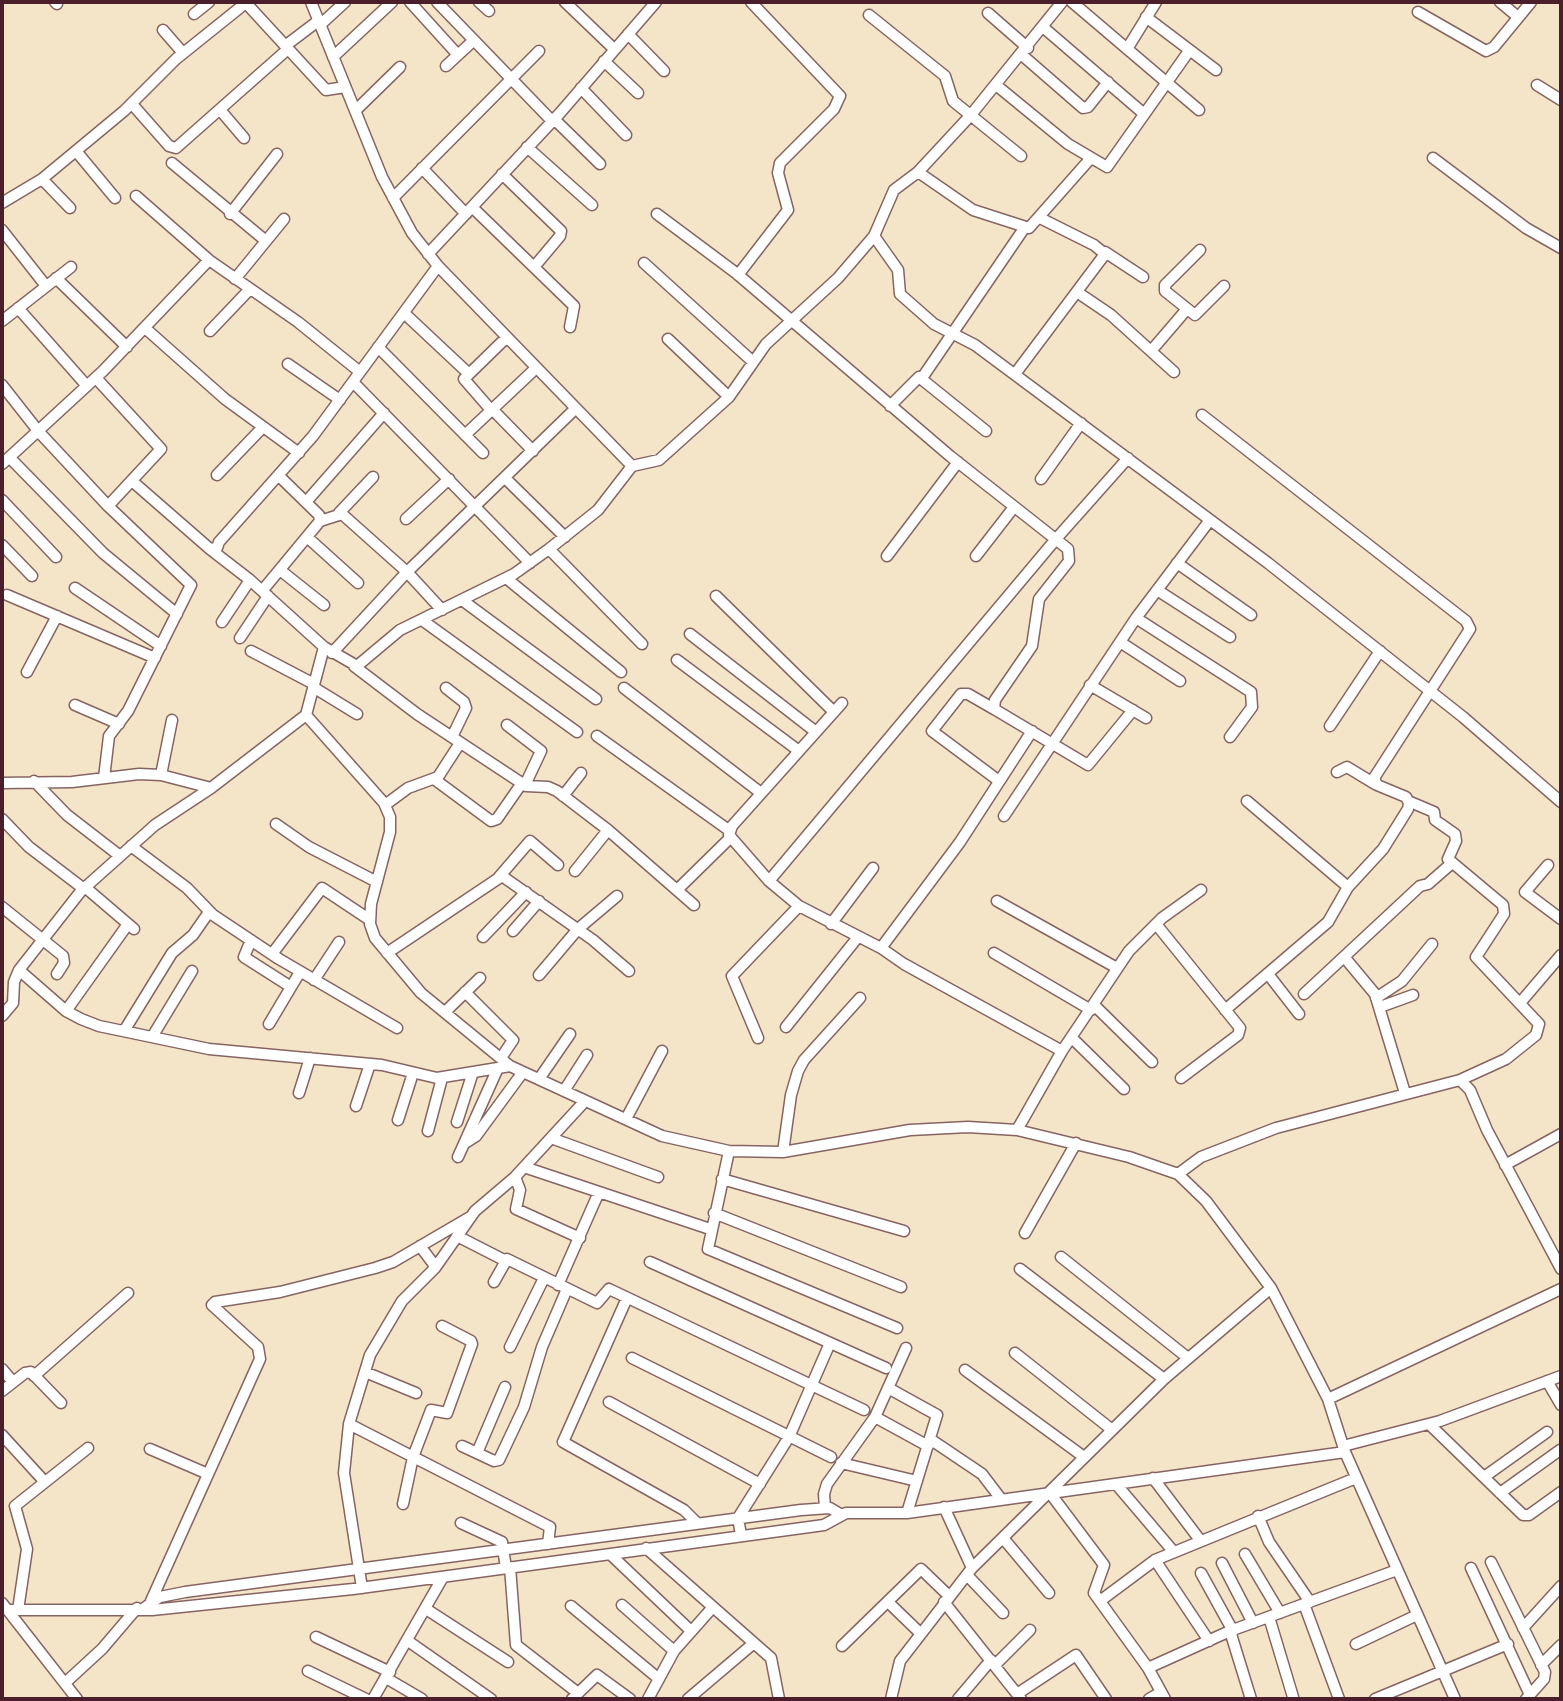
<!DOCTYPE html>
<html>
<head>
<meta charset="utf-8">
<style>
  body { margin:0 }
  #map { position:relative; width:1563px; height:1701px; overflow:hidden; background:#f4e5c9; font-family:Delius,sans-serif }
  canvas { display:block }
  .frame { position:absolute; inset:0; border:4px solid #4a1f2b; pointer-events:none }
</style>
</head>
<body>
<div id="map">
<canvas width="1563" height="1701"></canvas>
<div class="frame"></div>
</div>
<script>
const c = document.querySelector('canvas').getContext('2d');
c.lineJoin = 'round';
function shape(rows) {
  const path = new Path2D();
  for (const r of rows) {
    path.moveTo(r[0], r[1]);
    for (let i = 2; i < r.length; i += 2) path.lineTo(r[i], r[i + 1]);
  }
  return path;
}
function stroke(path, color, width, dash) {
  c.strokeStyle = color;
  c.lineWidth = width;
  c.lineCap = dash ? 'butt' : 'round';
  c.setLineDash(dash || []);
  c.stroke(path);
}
const street = shape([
  [55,2,57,4],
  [311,2,382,177,412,233,438,266,632,466,598,510,549,549,514,574,400,630,357,666,324,647],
  [410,2,458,55],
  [437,2,552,121],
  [479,2,489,11],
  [565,2,614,49],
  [1072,2,1199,110],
  [1500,2,1518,17],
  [246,3,326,90,345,87],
  [1418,12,1486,51,1494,47,1531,2],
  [988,13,1028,48],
  [194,14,209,2],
  [869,15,945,76,953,101,1021,156],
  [1146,17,1216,70],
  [320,25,345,2],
  [1044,28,1143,113],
  [163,30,183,53],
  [628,34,664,71],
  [285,46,318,21],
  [1127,49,1156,2],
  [1022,55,1083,108,1088,107,1108,82],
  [333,57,392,2],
  [604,61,638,93],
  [446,66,473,41],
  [996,85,1068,144,1107,167,1189,51],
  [1537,85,1561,100],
  [581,88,626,135],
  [132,104,169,146,176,148,288,49],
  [221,111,244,138],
  [355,111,400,67],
  [554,119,600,164],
  [527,147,592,205],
  [76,151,115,198],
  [1433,158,1526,228,1561,248],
  [172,163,266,241],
  [422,168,466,214],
  [918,172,973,210,1029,228,1090,159],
  [502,174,561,231,560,236,534,267],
  [42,179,70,208],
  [136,196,209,260,298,322,360,372],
  [393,198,539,51],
  [2,203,42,179,124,111,176,59,247,2],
  [472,207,574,306,570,327],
  [230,214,277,154],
  [657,214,736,273,950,456,1068,549,1069,561,1039,599,1032,646,995,700,994,709,1088,765,1133,710],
  [2,230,46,286],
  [874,236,898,270,900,294,934,324,975,345,1268,563,1463,717,1561,802],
  [1200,250,1165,285,1165,291,1195,315,1224,286],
  [1105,252,1143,277],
  [428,254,560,113,656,2],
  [644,263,752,361],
  [438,266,313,436,219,542,217,548,210,549,250,580,324,647,306,715,384,803,390,817,390,832,371,904,370,924,375,938,421,993,510,1066,662,1136,729,1151,783,1152,910,1130,968,1127,1017,1130,1129,1157,1178,1174,1206,1201,1271,1288,1328,1399,1345,1452,1455,1699],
  [738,275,788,210,778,173,780,163,834,109,840,96,751,2],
  [56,278,127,347],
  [235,279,284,219],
  [1077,292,1111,315,1174,372],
  [18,308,87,386],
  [404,313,468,373],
  [2,321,71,267],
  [145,328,225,399,299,453],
  [210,331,250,289],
  [668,339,729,397],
  [378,347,483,453],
  [1151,351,1187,309],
  [288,364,340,400],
  [1015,374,1105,254,1094,245,1040,218],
  [96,378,161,449,108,506],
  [922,378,1025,227],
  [353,382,530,563],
  [2,385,39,432,108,506,191,585,128,711,109,736,104,778],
  [890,406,919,377,986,431],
  [492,409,533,451],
  [491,410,464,379,506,338],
  [1202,415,1466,621,1470,629,1374,778,1377,785,1406,797,1409,803,1408,809,1383,849,1348,887,1328,922,1225,1010],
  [465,435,535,369],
  [10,458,103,553,177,614],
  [2,464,103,371,209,260],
  [632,466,659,460,729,397,766,344,838,278,874,236,894,190,918,172,970,116,1062,2],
  [217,475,263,427],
  [505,478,565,537],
  [1041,479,1081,423],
  [132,481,210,549],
  [2,500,56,557],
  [306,502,384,413],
  [339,513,373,477],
  [406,519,449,479],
  [320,521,342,514,407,572,442,610],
  [307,537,358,583],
  [2,545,32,576],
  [549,549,642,644],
  [887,556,958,462],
  [976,556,1014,507],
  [1177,563,1251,615],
  [280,570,324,605],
  [506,578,621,672],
  [75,588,161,646],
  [1157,590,1230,637],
  [262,591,320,521,319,515,279,476],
  [7,595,155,658],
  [716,596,834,712],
  [462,600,596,699],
  [1136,618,1251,692,1252,707,1230,737],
  [422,620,577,732],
  [222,622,250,580],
  [690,634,816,732],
  [240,638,268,596],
  [1120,642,1180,681],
  [251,651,314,684],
  [332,653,407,572,574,410],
  [677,660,799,751],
  [354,666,417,714,526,786,548,787,557,791,608,830,694,905],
  [27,672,57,616],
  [1090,685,1146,718],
  [313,687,357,714],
  [446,688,464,702,466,708,452,737],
  [624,688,761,793],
  [842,703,732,826,729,835,769,881,799,906,881,948,904,964,1062,1051],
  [75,705,119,724],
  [994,709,968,694,961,694,932,731,999,781],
  [507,725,541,751,525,785],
  [1330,726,1380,651],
  [597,736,730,831],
  [1337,772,1347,767,1375,784],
  [161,775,172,720],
  [434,779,491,821,497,819,522,783],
  [34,781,67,815,120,856],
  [2,783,72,782,139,774,161,775,211,788],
  [563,796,581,773],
  [1247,801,1348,887],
  [1408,801,1434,812,1435,820,1455,834,1456,841,1448,859,1503,905,1504,914,1476,957,1539,1024,1536,1035,1506,1059,1460,1080],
  [385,805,408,788,438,777,460,743],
  [1004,816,1136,618,1210,520],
  [2,819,29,847,84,889],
  [276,824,309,847,377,882],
  [131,846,187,888,213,915,279,959,397,1028],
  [1548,865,1525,892,1561,919],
  [575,871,608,830],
  [499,877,530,841,558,865],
  [769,881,1056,539,1128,458],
  [86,888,134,929],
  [677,890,731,837],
  [997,901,1117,968],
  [2,907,63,956,64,963,57,974],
  [831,924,873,868],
  [1156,924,1240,1028,1238,1035,1181,1078],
  [513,931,539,901],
  [483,937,526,892],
  [251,940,244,957,291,987],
  [881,948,960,842,1032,731],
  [387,953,502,876,593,940,629,971],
  [994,953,1091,1010],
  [272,954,322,888,370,920],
  [1345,958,1375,994,1405,1093],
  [19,970,66,1011,81,1019,99,1026,209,1049,382,1065,437,1078,510,1066],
  [1268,974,1299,1014],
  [539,975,578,929,617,896],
  [314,980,339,942],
  [465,992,513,1040,501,1058],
  [1304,994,1420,886,1428,884,1452,863],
  [1376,998,1402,981,1432,944],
  [1520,1003,1561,955],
  [1094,1005,1152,1062],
  [1380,1007,1413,995],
  [66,1011,128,924],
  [445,1012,480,978],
  [2,1016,13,1003,14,982,19,970,81,891,155,825,211,788,306,715],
  [269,1024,300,972],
  [786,1027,858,937],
  [124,1031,172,953,193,935,209,912],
  [152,1037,192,971],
  [758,1038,732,976,799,906],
  [1072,1038,1124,1089],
  [539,1079,570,1034],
  [564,1091,587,1055],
  [299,1093,310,1058],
  [356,1106,370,1064],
  [626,1119,662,1051],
  [398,1120,413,1073],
  [457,1122,473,1072],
  [1017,1130,1062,1051,1129,951,1162,918,1201,890],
  [428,1131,442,1078],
  [551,1138,658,1177],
  [465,1143,476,1136,523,1072],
  [729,1151,708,1249,897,1328],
  [783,1152,791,1095,798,1071,804,1060,860,998],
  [458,1157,498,1068],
  [1505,1165,1561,1134],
  [524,1167,710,1229],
  [1178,1174,1201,1157,1276,1128,1460,1080,1470,1090,1487,1130,1561,1269],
  [515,1177,520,1190,516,1209,580,1238],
  [722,1179,904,1231],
  [714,1213,901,1287],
  [1025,1233,1076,1143],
  [457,1236,504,1260],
  [420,1246,435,1266],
  [1061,1257,1188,1358],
  [650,1262,886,1368],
  [1020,1269,1164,1379],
  [494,1282,507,1259,597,1303,609,1289,864,1410],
  [558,1285,599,1192],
  [627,1298,563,1442,684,1510,697,1523],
  [510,1347,544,1278],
  [1015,1353,1111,1429],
  [632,1358,831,1457],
  [2,1369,13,1382],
  [965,1370,1084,1457],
  [365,1372,416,1393],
  [34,1376,128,1293],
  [1547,1381,1561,1405],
  [890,1389,937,1415,907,1513],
  [2,1391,25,1373,31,1372,61,1403],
  [1328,1399,1561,1289],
  [609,1402,760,1484],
  [875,1417,928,1446],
  [349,1424,550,1527,548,1544],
  [1429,1424,1523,1515,1529,1515,1561,1492],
  [2,1435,44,1481],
  [930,1439,982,1474,1001,1499],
  [462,1446,494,1461,499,1460,524,1407,542,1347,567,1289],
  [1343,1446,1440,1421,1561,1376],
  [150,1449,208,1474],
  [477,1453,505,1387],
  [841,1463,917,1481],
  [1484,1477,1547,1432],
  [1153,1478,1200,1540],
  [1116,1484,1173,1551],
  [1050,1493,1104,1565,1094,1593,1148,1668,1165,1699],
  [1500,1493,1560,1450],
  [403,1504,413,1457,431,1410,447,1413,472,1344,471,1341,442,1326],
  [944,1507,972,1568],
  [825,1508,824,1494,827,1484,875,1417,906,1348],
  [1258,1516,1269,1542,1310,1602],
  [461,1523,502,1542,506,1568],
  [741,1535,738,1518,789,1437,830,1343],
  [1003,1538,1049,1593],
  [646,1548,771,1658,779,1699],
  [610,1554,691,1631],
  [1245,1554,1280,1613],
  [1155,1560,1209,1641],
  [1491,1562,1545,1672,1544,1679,1526,1699],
  [1222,1563,1253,1623],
  [510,1567,516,1645,578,1693],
  [1471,1568,1530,1695],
  [1201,1573,1233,1631],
  [967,1575,1003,1613],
  [362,1588,344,1473,349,1424,370,1355,402,1301,435,1268,475,1211,515,1177,585,1101],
  [151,1601,260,1359,258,1347,212,1305,215,1302,280,1292,375,1268,393,1262,470,1217],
  [1100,1601,1155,1560,1356,1478],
  [888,1602,919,1632],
  [944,1602,1021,1699],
  [2,1603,77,1699],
  [1304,1604,1339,1699],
  [622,1605,674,1651],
  [571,1606,659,1679],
  [144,1608,160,1597,185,1592,801,1510,830,1508,840,1514],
  [426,1609,508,1662],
  [7,1610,152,1610,353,1589,824,1525,846,1513,907,1513,1345,1452],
  [18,1610,27,1549,15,1506,88,1448],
  [1269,1617,1293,1697],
  [1523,1628,1561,1586],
  [1230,1631,1251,1699],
  [316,1637,390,1672],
  [408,1641,491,1699],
  [1356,1644,1417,1615],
  [842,1646,921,1569,949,1596],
  [995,1665,1030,1630],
  [1541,1665,1561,1645],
  [1148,1668,1230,1631,1397,1570],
  [308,1671,366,1699],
  [386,1678,422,1699],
  [65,1683,102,1649,137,1608],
  [1017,1694,1076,1655,1106,1699],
  [373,1699,443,1577],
  [572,1699,597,1675,630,1699],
  [648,1699,674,1651,713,1607],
  [688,1699,754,1643],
  [891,1699,900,1661,972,1568,1164,1379,1271,1288],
  [958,1699,991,1660],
  [1149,1699,1161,1692],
  [1375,1699,1508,1644]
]);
stroke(street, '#866462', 13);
stroke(street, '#fff', 10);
</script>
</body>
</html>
